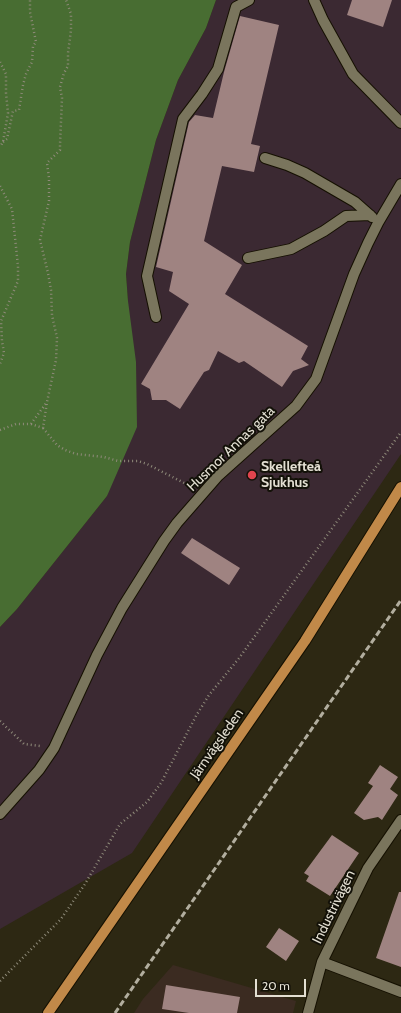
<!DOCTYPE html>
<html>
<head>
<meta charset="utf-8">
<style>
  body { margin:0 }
  #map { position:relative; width:401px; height:1013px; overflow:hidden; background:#2d2813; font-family:Cabin,sans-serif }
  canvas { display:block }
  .scale { position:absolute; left:255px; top:979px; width:51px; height:18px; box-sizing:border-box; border:2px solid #e3dfd2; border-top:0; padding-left:5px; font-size:12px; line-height:14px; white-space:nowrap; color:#e3dfd2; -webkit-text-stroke:3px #131108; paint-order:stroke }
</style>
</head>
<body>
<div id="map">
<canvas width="401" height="1013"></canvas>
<div class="scale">20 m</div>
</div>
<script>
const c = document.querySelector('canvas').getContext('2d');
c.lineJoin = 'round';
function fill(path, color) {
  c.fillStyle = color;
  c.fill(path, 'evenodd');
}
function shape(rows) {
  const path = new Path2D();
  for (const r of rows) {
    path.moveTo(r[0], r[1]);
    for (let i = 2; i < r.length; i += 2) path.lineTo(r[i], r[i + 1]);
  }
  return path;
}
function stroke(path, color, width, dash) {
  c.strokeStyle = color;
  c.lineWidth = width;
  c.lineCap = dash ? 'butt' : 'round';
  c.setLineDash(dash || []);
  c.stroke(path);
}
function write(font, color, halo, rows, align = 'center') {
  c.font = font + ' Cabin,sans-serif';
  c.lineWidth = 4;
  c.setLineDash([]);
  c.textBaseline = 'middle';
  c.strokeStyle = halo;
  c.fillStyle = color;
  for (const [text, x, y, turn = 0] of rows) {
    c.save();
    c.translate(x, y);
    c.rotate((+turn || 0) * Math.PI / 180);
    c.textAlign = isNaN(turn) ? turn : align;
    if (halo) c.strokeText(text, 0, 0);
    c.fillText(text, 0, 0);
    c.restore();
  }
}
const industrial = shape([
  [173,965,296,1001,293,1013,134,1013,143,999]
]);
const medical = shape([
  [216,0,401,0,401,454,132,853,0,929,0,627,17,609,107,496,128,301,126,274,130,242,156,140,178,80,206,28]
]);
const forest = shape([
  [0,0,216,0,206,28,178,80,156,140,130,242,126,274,128,301,136,362,137,427,107,496,17,609,0,627]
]);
const building = shape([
  [352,0,392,0,383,27,347,15],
  [240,16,279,25,251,144,260,146,254,172,222,166,204,241,242,265,225,294,308,346,301,359,309,365,293,371,282,387,244,361,239,363,218,351,209,370,204,372,180,409,166,400,152,400,150,389,141,384,189,304,169,291,173,272,156,267,189,122,195,115,213,118,224,72],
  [192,538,240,568,229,585,181,553],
  [380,765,398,777,390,789,398,795,382,820,378,817,364,820,354,813,373,786,368,783],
  [332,835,359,853,330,896,306,881,309,876,304,873],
  [399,892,401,892,401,967,376,958],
  [279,928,299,941,286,961,266,947],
  [166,985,240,997,237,1013,189,1013,162,1009]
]);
const path = shape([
  [0,62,6,74,6,93,8,113,3,142,0,147],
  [3,142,7,139,13,111,19,110,23,85,26,74,32,62,33,46,36,42,30,12,30,0],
  [0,186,12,209,18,266,18,281,1,321,2,341,4,353,0,364],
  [31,424,43,428,47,402],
  [43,428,57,445,65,450,76,454,104,457,118,461,138,461,147,464,192,487],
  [0,430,16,424,31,424,47,402,56,360,57,338,52,315,51,290,48,273,40,240,49,201,49,178,47,163,60,150,60,145,62,98,60,87,64,73,68,66,68,53,71,30,71,14,66,0],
  [0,721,24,744,40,746],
  [0,981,61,919,85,884,120,824,147,802,161,783,196,716,209,695,240,657,401,432]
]);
const minor = shape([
  [314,0,323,20,353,74,401,123],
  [265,158,287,165,305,173,355,202,372,217],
  [248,258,291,249,324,231,346,216,370,215],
  [156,317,147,276,183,119,202,94,218,69,236,7,249,0],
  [0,814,39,770,54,748,97,655,122,608,164,541,177,523,218,476,296,406,316,379,354,274,368,243,378,223,401,184],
  [322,962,401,992],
  [308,1013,322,962,368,868,401,820]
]);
const major = shape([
  [48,1013,305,641,401,487]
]);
const rail = shape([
  [115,1013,401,600]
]);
const markers = [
  [252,475,5,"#e0444e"]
];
const streetNames = [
  ["Husmor Annas gata",231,449,-44],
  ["Järnvägsleden",217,744,-55],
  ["Industrivägen",334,907,-64]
];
const poiNames = [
  ["Skellefteå",261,467],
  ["Sjukhus",261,483]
];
fill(industrial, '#3b2b21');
fill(medical, '#3b2932');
fill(forest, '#486d32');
fill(building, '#9f8381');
stroke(minor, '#151000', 12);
stroke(major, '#151000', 12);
stroke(path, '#8f8b7a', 2.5, [1, 3]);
stroke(minor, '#7a755d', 10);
stroke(major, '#c18949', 10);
stroke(rail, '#b2ae9f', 3, [6, 3]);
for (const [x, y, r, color] of markers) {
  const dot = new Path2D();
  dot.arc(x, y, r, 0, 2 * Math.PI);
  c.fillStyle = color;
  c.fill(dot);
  stroke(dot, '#131108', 1.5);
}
write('14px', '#e3dfd2', '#131108', streetNames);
write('bold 14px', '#e3dfd2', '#131108', poiNames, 'left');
</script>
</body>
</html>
